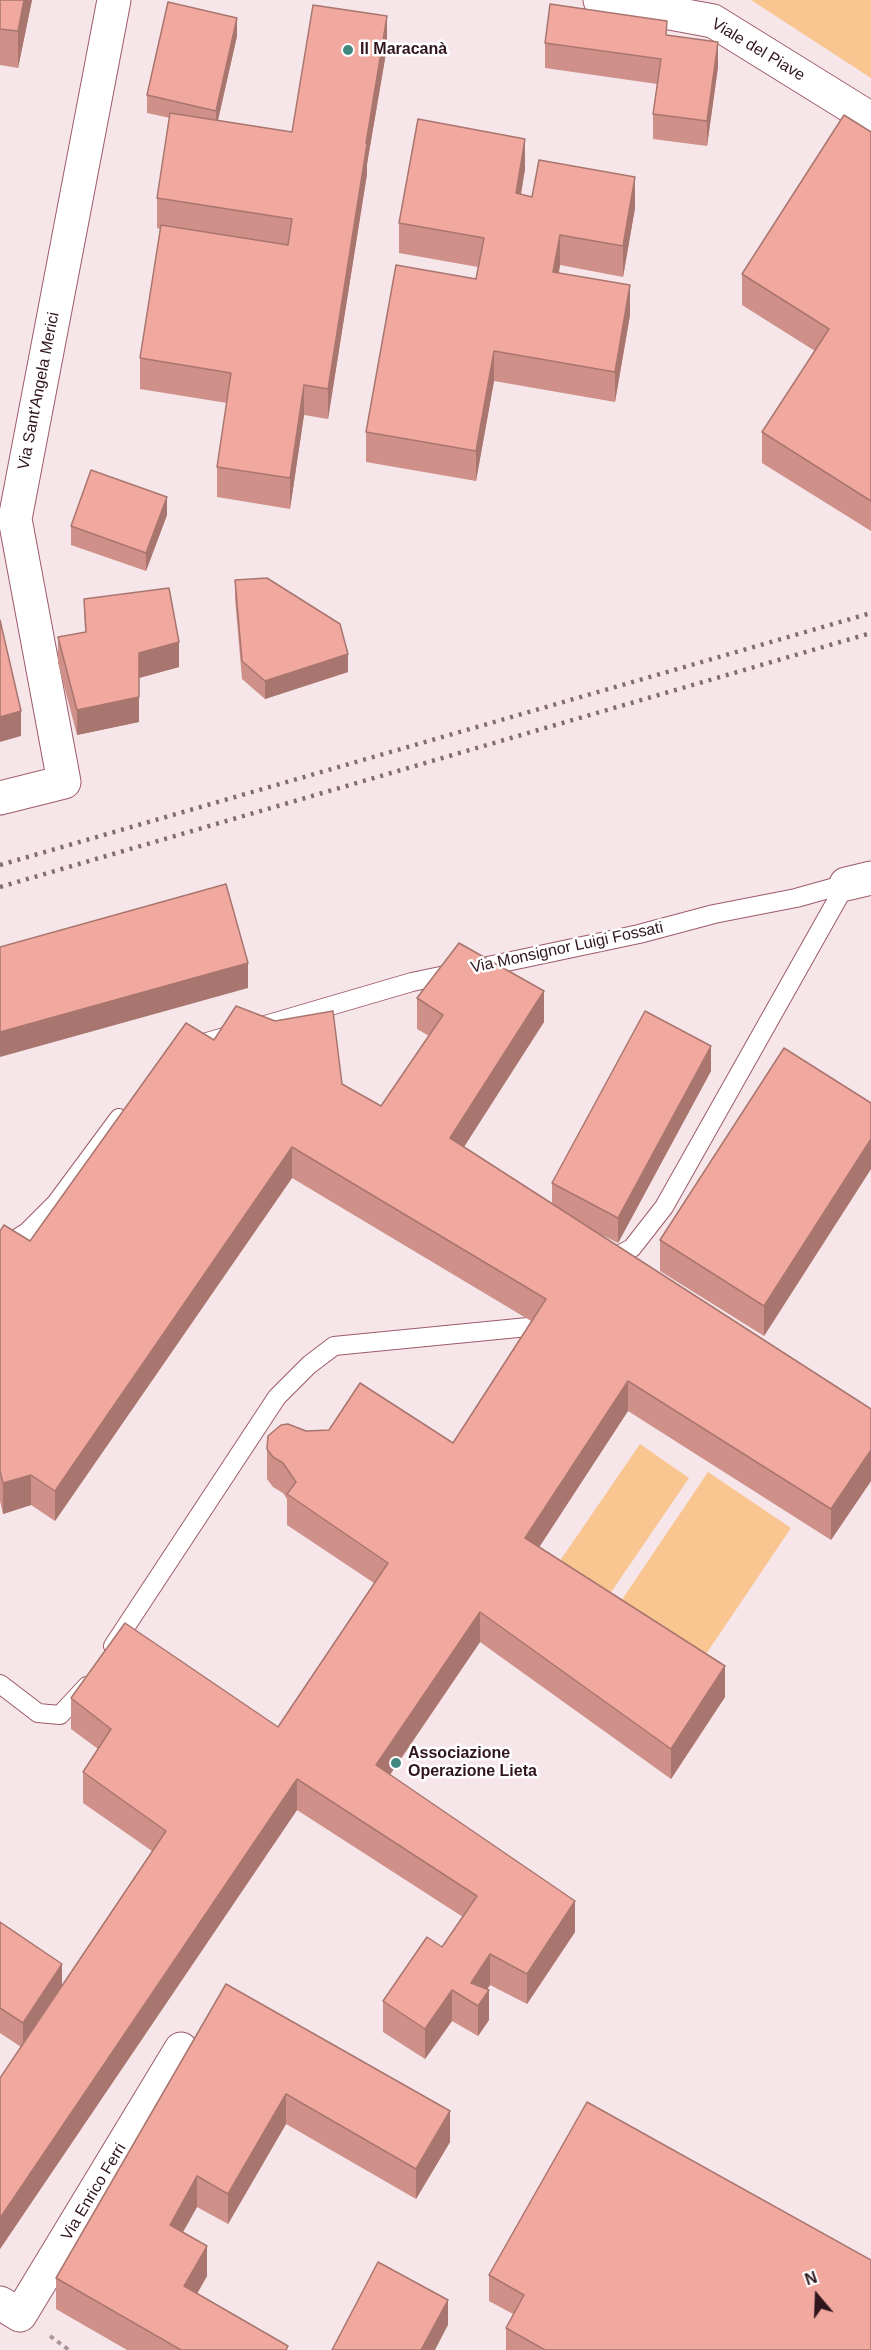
<!DOCTYPE html>
<html>
<head>
<meta charset="utf-8">
<style>
  body { margin:0 }
  #map { position:relative; width:871px; height:2350px; overflow:hidden; background:#f6e6e9; font-family:Arial,sans-serif }
  canvas { display:block }
  .north { position:absolute; left:787px; top:2266px; width:60px; height:60px; -webkit-text-stroke:4px #fff; paint-order:stroke; rotate:341deg; font-size:16px; font-weight:700; line-height:24px; text-align:center; color:#30161c }
  .north::after { content:''; display:block; margin:auto; width:21px; height:27px; background:#30161c; clip-path:polygon(50% 0,100% 100%,50% 72%,0 100%) }
</style>
</head>
<body>
<div id="map">
<canvas width="871" height="2350"></canvas>
<div class="north">N</div>
</div>
<script>
const c = document.querySelector('canvas').getContext('2d');
c.lineJoin = 'round';
function fill(path, color) {
  c.fillStyle = color;
  c.fill(path, 'evenodd');
}
function shape(rows) {
  const path = new Path2D();
  for (const r of rows) {
    path.moveTo(r[0], r[1]);
    for (let i = 2; i < r.length; i += 2) path.lineTo(r[i], r[i + 1]);
  }
  return path;
}
function stroke(path, color, width, dash) {
  c.strokeStyle = color;
  c.lineWidth = width;
  c.lineCap = dash ? 'butt' : 'round';
  c.setLineDash(dash || []);
  c.stroke(path);
}
function write(font, color, halo, rows, align = 'center') {
  c.font = font + ' Arial,sans-serif';
  c.lineWidth = 5;
  c.setLineDash([]);
  c.textBaseline = 'middle';
  c.strokeStyle = halo;
  c.fillStyle = color;
  for (const [text, x, y, turn = 0] of rows) {
    c.save();
    c.translate(x, y);
    c.rotate((+turn || 0) * Math.PI / 180);
    c.textAlign = isNaN(turn) ? turn : align;
    if (halo) c.strokeText(text, 0, 0);
    c.fillText(text, 0, 0);
    c.restore();
  }
}
const green = shape([
  [751,0,871,0,871,78],
  [640,1444,689,1478,603,1604,553,1571],
  [708,1472,791,1528,696,1669,613,1613]
]);
const path = shape([
  [50,2336,69,2350]
]);
const service = shape([
  [190,1047,412,982,639,934,714,914,796,898,846,884],
  [0,1249,27,1232,56,1203,119,1118],
  [603,1260,613,1258,632,1248,664,1207,846,884],
  [113,1646,277,1397,309,1365,334,1346,538,1326],
  [0,1684,38,1713,60,1715,87,1686]
]);
const minor = shape([
  [600,0,713,21,871,119],
  [0,798,64,782,15,519,114,0],
  [846,884,871,878],
  [0,2303,20,2315,181,2049]
]);
const rail = shape([
  [0,865,871,613],
  [0,887,871,633]
]);
const wall = shape([
  [0,0,32,0,18,68,0,65],
  [667,35,718,67,707,146,653,139,653,114,657,84,545,68,545,43],
  [237,36,218,120,292,132,387,47,367,164,367,174,328,419,304,415,290,509,217,497,217,467,227,403,140,389,140,358,160,229,157,228,157,198,170,118,147,113,147,95],
  [871,132,871,531,762,463,762,432,815,351,742,305,742,274],
  [525,169,521,194,532,197,635,208,623,277,560,265,559,273,630,315,615,402,494,381,476,481,366,462,366,432,476,279,478,267,399,253,399,223],
  [167,515,146,571,71,545,71,526],
  [235,580,348,672,265,699,242,679,235,598],
  [84,599,179,667,139,678,139,722,77,735,58,663,58,637,85,632],
  [417,998,544,1022,463,1147,552,1204,552,1183,711,1071,618,1243,590,1229,871,1409,871,1481,831,1540,628,1411,539,1547,725,1697,671,1779,480,1642,390,1775,575,1932,527,2004,490,1985,487,1989,489,2020,478,2036,452,2021,425,2059,383,2032,383,2001,442,1947,463,1917,297,1810,0,2249,0,2078,21,2047,0,2033,0,1922,62,1985,152,1851,83,1803,83,1772,98,1749,71,1729,71,1698,278,1727,374,1583,287,1525,287,1499,283,1493,273,1487,267,1479,267,1449,306,1431,453,1443,531,1321,292,1178,55,1521,31,1505,3,1514,0,1501,0,1231,30,1241,214,1040,342,1084,381,1106,429,1036,417,1029],
  [871,1103,871,1169,764,1336,660,1271,660,1240],
  [226,1984,450,2142,416,2199,286,2124,228,2224,197,2207,183,2232,207,2276,197,2294,288,2350,127,2350,56,2309,56,2278],
  [489,2275,871,2350,506,2350,506,2328,513,2314,489,2301]
]);
const shadedWall = shape([
  [24,0,32,0,18,68,18,31],
  [387,16,387,47,367,164,367,174,328,419,328,389,366,143],
  [237,18,237,36,216,129,216,111],
  [718,42,718,67,707,146,707,121],
  [525,139,525,169,516,224,516,193],
  [635,177,635,208,623,277,623,246],
  [560,235,560,265,553,302,553,272],
  [630,285,630,315,615,402,615,372],
  [494,351,494,381,476,481,476,451],
  [304,385,304,415,290,509,290,478],
  [167,497,167,515,146,571,146,553],
  [179,642,179,667,139,678,139,653],
  [348,654,348,672,265,699,265,681],
  [139,697,139,722,77,735,77,710],
  [21,711,21,736,0,742,0,717],
  [248,963,248,988,0,1057,0,1032],
  [544,991,544,1022,450,1169,450,1138],
  [711,1046,711,1071,618,1243,618,1218],
  [871,1139,871,1169,764,1336,764,1306],
  [292,1147,292,1178,55,1521,55,1491],
  [628,1381,628,1411,525,1569,525,1538],
  [871,1450,871,1481,831,1540,831,1509],
  [31,1475,31,1505,3,1514,3,1483],
  [480,1612,480,1642,376,1795,376,1765],
  [725,1666,725,1697,671,1779,671,1749],
  [297,1779,297,1810,0,2249,0,2218],
  [575,1901,575,1932,527,2004,527,1974],
  [490,1954,490,1985,477,2005,471,1983],
  [62,1964,62,1989,23,2048,23,2023],
  [452,1990,452,2021,425,2059,425,2029],
  [489,1990,489,2020,478,2036,478,2006],
  [286,2094,286,2124,228,2224,228,2194],
  [450,2111,450,2142,416,2199,416,2169],
  [197,2176,197,2207,170,2255,170,2225],
  [207,2246,207,2276,184,2316,184,2286],
  [448,2300,448,2325,435,2350,421,2350]
]);
const building = shape([
  [0,0,24,0,18,31,0,29,0,0],
  [168,2,237,18,216,111,147,95,168,2],
  [550,4,667,21,666,35,718,42,707,121,653,114,661,59,545,43,550,4],
  [313,5,387,16,366,143,367,144,328,389,304,385,290,478,217,467,231,373,140,358,161,225,288,245,292,219,157,198,170,113,292,132,313,5],
  [844,115,871,132,871,501,762,432,829,329,742,274,844,115],
  [418,119,525,139,516,193,532,197,539,160,635,177,623,246,560,235,553,272,630,285,615,372,494,351,476,451,366,432,396,265,476,279,484,238,399,223,418,119],
  [91,470,167,497,146,553,71,526,91,470],
  [267,578,340,624,348,654,265,681,242,661,235,580,267,578],
  [169,588,179,642,139,653,139,697,77,710,58,637,86,632,84,599,169,588],
  [0,620,21,711,0,717,0,620],
  [226,884,248,963,0,1032,0,947,226,884],
  [459,943,544,991,450,1138,871,1409,871,1450,831,1509,628,1381,525,1538,725,1666,671,1749,480,1612,376,1765,575,1901,527,1974,490,1954,471,1983,489,1990,478,2006,452,1990,425,2029,383,2001,427,1937,442,1947,477,1896,297,1779,0,2218,0,2078,166,1831,83,1772,111,1729,71,1698,125,1623,278,1727,388,1563,287,1494,296,1482,283,1463,273,1457,267,1449,268,1436,281,1425,288,1424,306,1431,329,1430,360,1383,453,1443,546,1299,292,1147,55,1491,31,1475,3,1483,0,1471,0,1231,4,1225,30,1241,186,1023,214,1040,236,1006,275,1021,333,1011,342,1084,381,1106,443,1015,417,998,459,943],
  [645,1011,711,1046,618,1218,552,1183,645,1011],
  [784,1048,871,1103,871,1139,764,1306,660,1240,784,1048],
  [0,1922,62,1964,23,2023,0,2008,0,1922],
  [226,1984,450,2111,416,2169,286,2094,228,2194,197,2176,170,2225,207,2246,184,2286,288,2346,286,2350,181,2350,56,2278,226,1984],
  [587,2102,871,2260,871,2350,545,2350,506,2328,524,2295,489,2275,587,2102],
  [378,2262,448,2300,421,2350,332,2350,378,2262]
]);
const markers = [
  [348,50,6,"#408780"],
  [396,1763,6,"#408780"]
];
const poiNames = [
  ["Il Maracanà",360,50],
  ["Associazione",408,1754],
  ["Operazione Lieta",408,1772]
];
const streetNames = [
  ["Viale del Piave",758,50,31],
  ["Via Sant'Angela Merici",39,391,-79],
  ["Via Monsignor Luigi Fossati",567,948,-12],
  ["Via Enrico Ferri",94,2192,-59]
];
fill(green, '#f9c590');
stroke(service, '#9d5b69', 20);
stroke(minor, '#9d5b69', 35);
stroke(path, '#ab979b', 4, [4.5, 4.5]);
stroke(service, '#fff', 18);
stroke(minor, '#fff', 33);
stroke(rail, '#826c71', 4.5, [3, 6]);
fill(wall, '#cf9089');
fill(shadedWall, '#a9766f');
fill(building, '#f1a89f');
stroke(building, '#a9766f', 1.5);
for (const [x, y, r, color] of markers) {
  const dot = new Path2D();
  dot.arc(x, y, r, 0, 2 * Math.PI);
  c.fillStyle = color;
  c.fill(dot);
  stroke(dot, '#fff', 2);
}
write('bold 16px', '#30161c', '#fff', poiNames, 'left');
write('16px', '#30161c', '#fff', streetNames);
</script>
</body>
</html>
